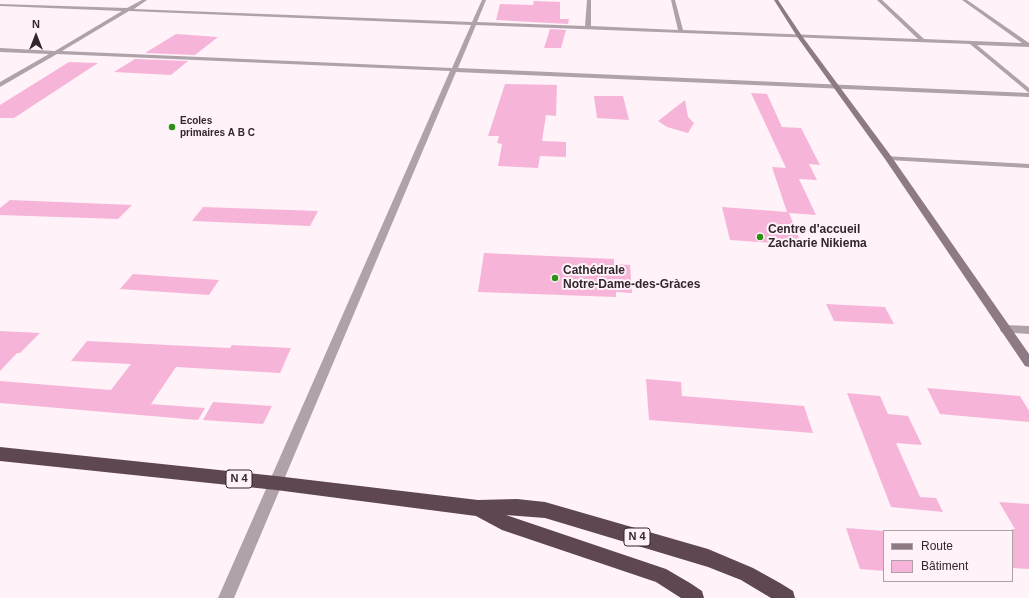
<!DOCTYPE html>
<html>
<head>
<meta charset="utf-8">
<style>
  body { margin:0 }
  #map { position:relative; width:1029px; height:598px; overflow:hidden; background:#fff2f9; font-family:Helvetica,sans-serif }
  canvas { display:block }
  .legend { position:absolute; left:883px; top:530px; width:130px; height:52px; box-sizing:border-box; background:#fff2f9; border:1px solid #ada1a7; margin:0; padding:5px 7px; list-style:none; font-size:12px; color:#32272d }
  .legend li { display:flex; align-items:center; gap:8px; height:20px }
  .legend b { width:20px; border:1px solid #ada1a7 }
  .north { position:absolute; left:16px; top:16px; width:40px; height:40px; -webkit-text-stroke:3px #fff2f9; paint-order:stroke; rotate:0deg; font-size:11px; font-weight:700; line-height:16px; text-align:center; color:#32272d }
  .north::after { content:''; display:block; margin:auto; width:14px; height:18px; background:#32272d; clip-path:polygon(50% 0,100% 100%,50% 72%,0 100%) }
</style>
</head>
<body>
<div id="map">
<canvas width="1029" height="598"></canvas>
<ul class="legend">
<li><b style="height:5px;background:#8d7a84"></b>Route</li>
<li><b style="height:11px;background:#f6b5d8"></b>Bâtiment</li>
</ul>
<div class="north">N</div>
</div>
<script>
const c = document.querySelector('canvas').getContext('2d');
c.lineJoin = 'round';
function fill(path, color) {
  c.fillStyle = color;
  c.fill(path, 'evenodd');
}
function shape(rows) {
  const path = new Path2D();
  for (const r of rows) {
    path.moveTo(r[0], r[1]);
    for (let i = 2; i < r.length; i += 2) path.lineTo(r[i], r[i + 1]);
  }
  return path;
}
function stroke(path, color, width, dash) {
  c.strokeStyle = color;
  c.lineWidth = width;
  c.lineCap = dash ? 'butt' : 'round';
  c.setLineDash(dash || []);
  c.stroke(path);
}
function write(font, color, halo, rows, align = 'center') {
  c.font = font + ' Helvetica,sans-serif';
  c.lineWidth = 4;
  c.setLineDash([]);
  c.textBaseline = 'middle';
  c.strokeStyle = halo;
  c.fillStyle = color;
  for (const [text, x, y, turn = 0] of rows) {
    c.save();
    c.translate(x, y);
    c.rotate((+turn || 0) * Math.PI / 180);
    c.textAlign = isNaN(turn) ? turn : align;
    if (halo) c.strokeText(text, 0, 0);
    c.fillText(text, 0, 0);
    c.restore();
  }
}
const building = shape([
  [534,1,560,2,560,19,569,19,568,24,496,20,500,4,533,5],
  [550,29,566,30,561,48,544,48],
  [176,34,218,37,195,55,145,53],
  [135,59,188,61,171,75,114,72],
  [69,62,98,63,14,118,0,118,0,105],
  [505,84,557,85,556,116,546,115,542,141,566,142,566,157,540,156,538,168,498,166,502,144,497,143,499,136,488,136],
  [751,93,767,94,782,127,801,128,820,165,809,164,817,180,799,179,816,215,789,213,802,245,730,240,722,207,787,212,772,167,786,168],
  [594,96,623,96,629,120,597,118],
  [685,100,688,117,694,123,688,133,667,127,658,121],
  [10,200,132,205,118,219,0,215,0,208],
  [203,207,318,211,310,226,192,221],
  [484,253,614,259,614,264,630,265,632,293,616,292,616,297,478,292],
  [133,274,219,280,209,295,120,289],
  [826,304,885,307,894,324,834,321],
  [0,331,40,333,20,353,17,353,0,371],
  [87,341,230,348,232,345,291,348,280,373,176,367,151,404,205,408,198,420,0,403,0,381,111,390,131,364,71,361],
  [646,379,681,382,682,396,804,406,813,433,649,420],
  [927,388,1020,396,1029,411,1029,422,940,414],
  [847,393,880,396,888,414,908,416,922,445,896,443,920,497,936,498,943,512,891,507],
  [213,402,272,406,263,424,203,420],
  [999,502,1029,504,1029,569,1012,568,1012,529,1015,529],
  [846,528,884,531,884,571,860,569]
]);
const street = shape([
  [142,0,147,0,134,9,472,22,482,0,486,0,477,22,585,26,587,0,591,0,591,26,678,30,671,0,675,0,683,30,918,39,877,0,882,0,924,39,1022,43,962,0,967,0,1029,43,1029,47,977,45,1029,88,1029,93,970,44,476,25,458,68,1029,93,1029,97,456,72,234,598,218,598,450,71,57,54,0,87,0,82,49,54,0,52,0,48,55,51,122,11,0,6,0,4,127,8,142,0],
  [129,11,471,25,452,68,62,51,129,11],
  [885,156,1029,164,1029,168,888,160,884,158,885,156],
  [1005,325,1029,326,1029,334,1001,332,1000,329,1001,326,1005,325]
]);
const secondary = shape([
  [774,0,778,0,802,36,891,156,1029,354,1029,367,1025,366,885,159,798,38,774,0]
]);
const highway = shape([
  [0,447,276,476,478,500,517,499,545,502,708,549,753,568,780,583,793,591,795,598,771,598,741,580,708,567,545,518,506,515,666,569,690,583,702,591,704,598,681,598,656,582,502,530,476,516,276,490,0,461,0,447]
]);
const markers = [
  [172,127,4,"#2b9114"],
  [760,237,4,"#2b9114"],
  [555,278,4,"#2b9114"]
];
const farPoinames = [
  ["Ecoles",180,121],
  ["primaires A B C",180,133]
];
const shields = [
  [239,479,26],
  [637,537,26]
];
const shieldNames = [
  ["N 4",239,479],
  ["N 4",637,537]
];
const poiNames = [
  ["Centre d'accueil",768,230],
  ["Zacharie Nikiema",768,244],
  ["Cathédrale",563,271],
  ["Notre-Dame-des-Gràces",563,285]
];
fill(building, '#f6b5d8');
fill(street, '#b0a2a9');
fill(secondary, '#8d7a84');
fill(highway, '#5f4653');
for (const [x, y, r, color] of markers) {
  const dot = new Path2D();
  dot.arc(x, y, r, 0, 2 * Math.PI);
  c.fillStyle = color;
  c.fill(dot);
  stroke(dot, '#fff2f9', 1.5);
}
write('bold 10px', '#32272d', '#fff2f9', farPoinames, 'left');
for (const [x, y, w] of shields) {
  const box = new Path2D();
  box.roundRect(x - w / 2, y - 9, w, 18, 3);
  c.fillStyle = '#fff2f9';
  c.fill(box);
  stroke(box, '#32272d', 1);
}
write('bold 11px', '#32272d', null, shieldNames);
write('bold 12px', '#32272d', '#fff2f9', poiNames, 'left');
</script>
</body>
</html>
